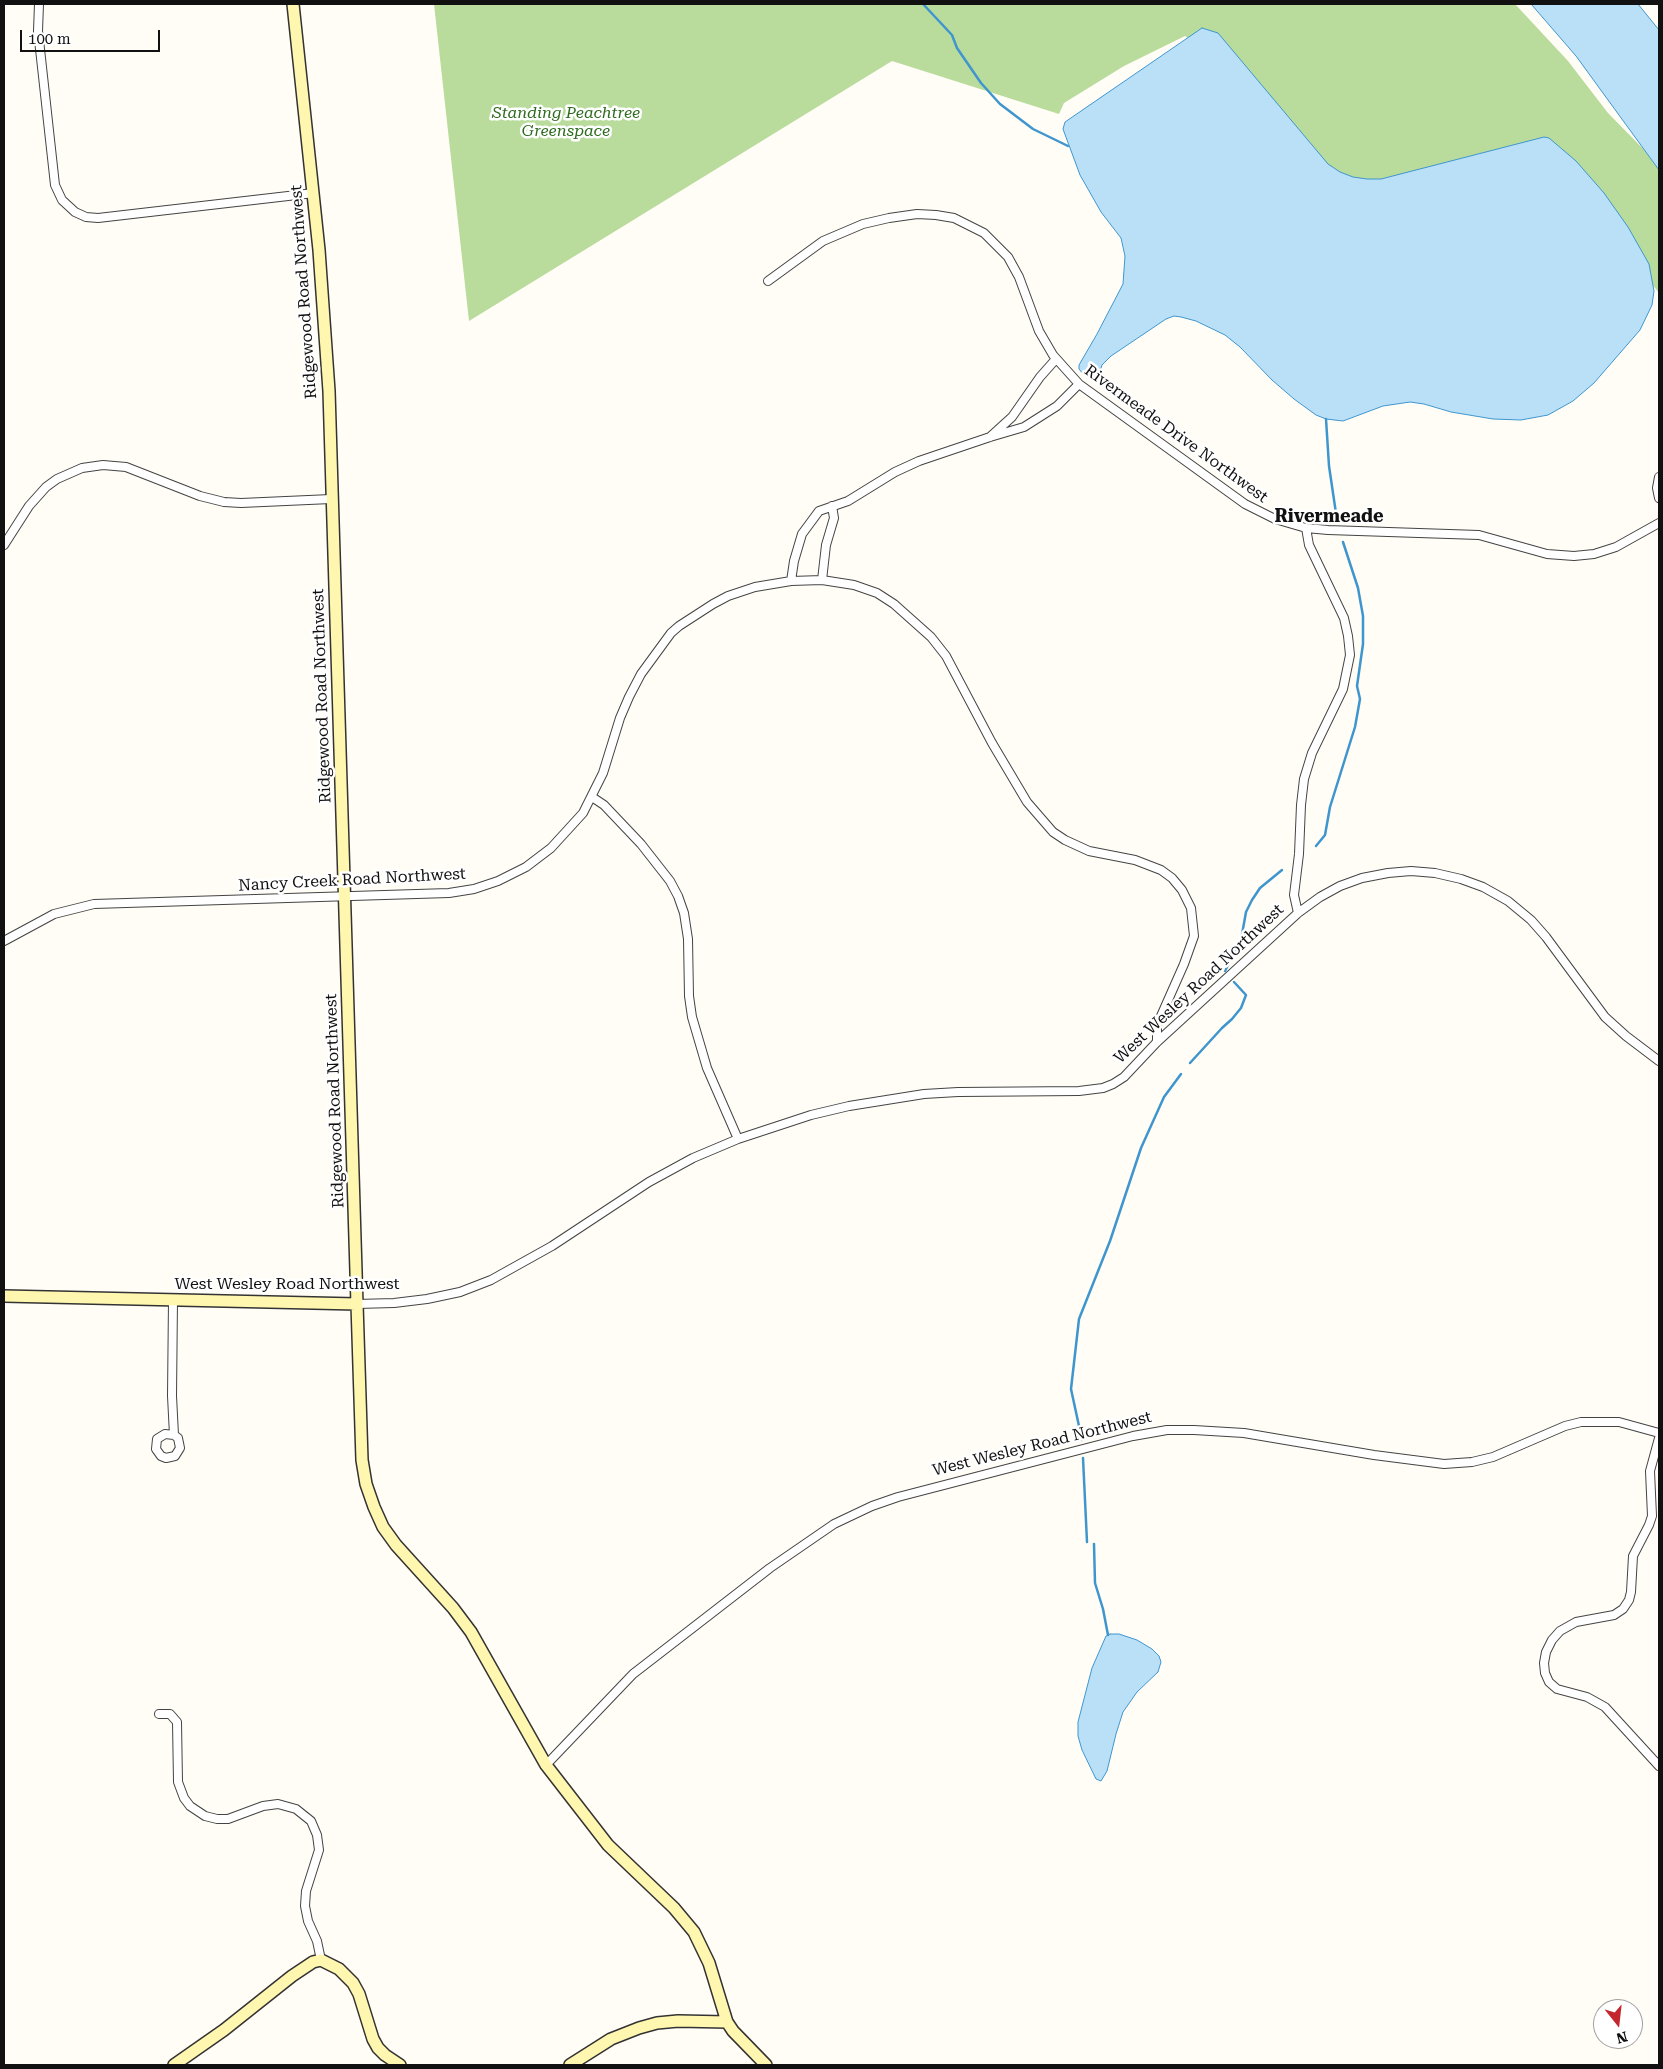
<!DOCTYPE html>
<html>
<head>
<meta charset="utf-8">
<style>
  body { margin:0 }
  #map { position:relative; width:1663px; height:2069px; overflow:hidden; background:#fffdf5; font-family:"Roboto Serif",serif }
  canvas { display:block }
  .frame { position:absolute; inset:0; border:5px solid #111; pointer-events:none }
  .north { position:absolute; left:1593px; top:1999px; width:50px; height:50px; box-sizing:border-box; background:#fff; border:1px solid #a0a0a0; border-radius:50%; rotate:164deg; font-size:14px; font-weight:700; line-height:20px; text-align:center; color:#111 }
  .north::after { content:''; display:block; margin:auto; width:18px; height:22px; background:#c4262e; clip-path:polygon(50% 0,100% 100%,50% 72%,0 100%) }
  .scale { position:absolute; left:20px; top:30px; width:140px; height:22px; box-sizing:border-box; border:2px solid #111; border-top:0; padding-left:6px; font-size:15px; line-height:18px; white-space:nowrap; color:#111; -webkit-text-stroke:4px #fff; paint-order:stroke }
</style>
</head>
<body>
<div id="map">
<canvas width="1663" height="2069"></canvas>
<div class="frame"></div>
<div class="north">N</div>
<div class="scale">100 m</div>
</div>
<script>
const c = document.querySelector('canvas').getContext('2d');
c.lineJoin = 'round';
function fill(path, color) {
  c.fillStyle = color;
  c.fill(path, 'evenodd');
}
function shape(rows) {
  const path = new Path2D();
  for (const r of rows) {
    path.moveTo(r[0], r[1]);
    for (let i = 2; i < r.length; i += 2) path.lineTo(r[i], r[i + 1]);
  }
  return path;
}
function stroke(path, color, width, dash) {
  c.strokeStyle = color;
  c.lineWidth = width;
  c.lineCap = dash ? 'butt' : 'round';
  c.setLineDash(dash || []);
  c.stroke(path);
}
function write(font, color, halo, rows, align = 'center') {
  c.font = font + ' "Roboto Serif",serif';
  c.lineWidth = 5;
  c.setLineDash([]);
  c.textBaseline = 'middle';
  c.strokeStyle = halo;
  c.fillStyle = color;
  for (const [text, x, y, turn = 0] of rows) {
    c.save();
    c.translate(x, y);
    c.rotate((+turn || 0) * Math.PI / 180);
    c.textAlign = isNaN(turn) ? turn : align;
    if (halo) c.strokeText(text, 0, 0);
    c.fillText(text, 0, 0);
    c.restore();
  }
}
const forest = shape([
  [434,4,1515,4,1568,61,1608,113,1659,165,1659,293,1563,170,1388,182,1335,178,1276,106,1185,36,1124,66,1064,103,1059,114,892,61,469,321]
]);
const water = shape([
  [1531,4,1638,4,1659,30,1659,170,1576,56,1531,4],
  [1202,28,1218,33,1328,164,1340,172,1353,177,1367,179,1381,179,1544,137,1549,138,1576,161,1604,193,1628,227,1649,264,1654,291,1652,305,1640,330,1594,383,1573,401,1548,415,1521,420,1493,419,1451,412,1424,404,1410,402,1383,406,1343,421,1326,419,1316,415,1294,399,1272,380,1240,347,1225,335,1196,321,1181,317,1174,316,1166,319,1111,356,1102,365,1099,375,1089,377,1084,375,1079,369,1079,365,1097,334,1123,284,1125,256,1121,238,1101,212,1080,175,1063,129,1065,122,1202,28],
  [1110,1634,1119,1634,1137,1640,1152,1649,1159,1656,1161,1662,1158,1672,1137,1692,1123,1712,1116,1734,1107,1771,1101,1781,1096,1779,1082,1750,1078,1736,1078,1722,1092,1668,1106,1636,1110,1634]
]);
const stream = shape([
  [923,4,952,35,957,48,981,83,1000,104,1033,129,1068,146],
  [1326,419,1329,466,1337,520],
  [1316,846,1325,835,1330,807,1355,727,1360,699,1357,686,1363,644,1363,616,1358,588,1343,542],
  [1225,971,1241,940,1246,912,1252,900,1260,888,1282,870],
  [1190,1063,1222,1028,1232,1019,1241,1008,1246,995,1234,982],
  [1082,1440,1071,1389,1079,1319,1110,1241,1141,1148,1164,1097,1181,1074],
  [1083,1458,1087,1542],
  [1094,1544,1095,1583,1103,1609,1108,1635]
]);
const street = shape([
  [39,4,38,31,55,185,62,200,75,212,86,217,98,218,314,193],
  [768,281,823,241,863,224,889,218,917,214,936,215,954,218,984,233,1008,257,1019,277,1039,331,1053,355,1079,384,1245,504,1275,519,1306,528,1328,530,1479,535,1547,554,1574,556,1594,554,1616,547,1659,523],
  [990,437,1012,417,1040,377,1056,359],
  [1659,477,1657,488,1659,498],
  [4,545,29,506,46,487,57,479,82,468,103,465,126,467,200,496,224,502,241,503,331,499],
  [822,580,826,545,834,518,832,506],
  [791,581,794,561,802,534,819,511,848,501,895,472,919,461,990,437,1024,427,1057,406,1079,384],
  [592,797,604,805,641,844,670,881,678,896,684,913,688,939,689,996,692,1017,707,1068,738,1139],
  [1298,913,1294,895,1299,854,1301,805,1304,779,1312,753,1343,689,1350,655,1348,636,1344,618,1309,545,1306,528],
  [4,941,54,914,94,904,449,893,474,889,498,881,526,867,551,848,583,813,603,773,620,718,629,697,641,674,671,633,679,626,713,604,728,596,755,587,791,581,822,580,854,585,877,593,894,604,931,637,946,656,992,743,1027,802,1053,832,1065,840,1089,851,1135,860,1161,870,1172,878,1182,890,1191,908,1194,936,1184,964,1157,1025,1157,1042],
  [173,1300,172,1396,174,1435,178,1438,180,1448,175,1456,166,1458,161,1456,156,1449,157,1439,165,1434,174,1435],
  [357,1304,394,1303,427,1299,460,1292,491,1280,552,1246,649,1182,693,1158,738,1139,811,1115,849,1106,924,1094,958,1092,1079,1091,1103,1088,1113,1084,1124,1077,1157,1042,1298,913,1320,897,1340,886,1362,878,1388,873,1411,871,1435,873,1461,879,1483,887,1508,901,1531,920,1546,937,1605,1017,1626,1036,1659,1061],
  [1659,1438,1650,1471,1652,1516,1649,1525,1633,1556,1631,1592,1629,1600,1623,1609,1614,1615,1576,1622,1560,1631,1552,1640,1546,1652,1544,1663,1545,1673,1549,1682,1557,1689,1587,1697,1605,1707,1659,1766],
  [159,1714,170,1714,177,1722,178,1782,184,1798,190,1806,205,1816,217,1819,228,1819,263,1806,278,1804,296,1809,311,1821,317,1835,319,1850,306,1891,305,1906,308,1921,317,1941,321,1960],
  [546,1765,633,1674,770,1568,834,1524,872,1506,898,1497,1133,1436,1167,1430,1194,1430,1244,1433,1374,1455,1444,1464,1472,1462,1493,1457,1565,1426,1581,1422,1619,1422,1659,1433]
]);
const secondary = shape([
  [293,4,319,250,329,391,357,1304,362,1460,366,1484,374,1507,383,1527,396,1545,453,1608,471,1632,546,1765,608,1845,674,1908,694,1932,709,1963,727,2022,733,2031,766,2065],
  [4,1296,357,1304],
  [174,2065,224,2030,292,1976,313,1962,321,1960,339,1969,353,1983,359,1994,373,2039,378,2048,385,2055,400,2065],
  [570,2065,611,2039,639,2028,657,2023,678,2021,727,2022]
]);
const parkNames = [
  ["Standing Peachtree",566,113],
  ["Greenspace",566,131]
];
const streetNames = [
  ["Ridgewood Road Northwest",304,292,-94],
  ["Rivermeade Drive Northwest",1176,434,36],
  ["Ridgewood Road Northwest",322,696,-92],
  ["Nancy Creek Road Northwest",352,880,-3],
  ["West Wesley Road Northwest",1199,984,-43],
  ["Ridgewood Road Northwest",335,1101,-92],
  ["West Wesley Road Northwest",287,1284],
  ["West Wesley Road Northwest",1042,1444,-14]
];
const neighbourhoodNames = [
  ["Rivermeade",1329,517]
];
fill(forest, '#b9dc9c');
fill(water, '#b9e0f7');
stroke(water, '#3f96cf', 1);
stroke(stream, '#3f96cf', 2.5);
stroke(street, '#444', 10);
stroke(secondary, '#333', 14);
stroke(street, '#fff', 8);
stroke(secondary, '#fff6b0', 11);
write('italic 16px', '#2f6b1f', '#fff', parkNames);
write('16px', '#111', '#fff', streetNames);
write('bold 18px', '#111', '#fff', neighbourhoodNames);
</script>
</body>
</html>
